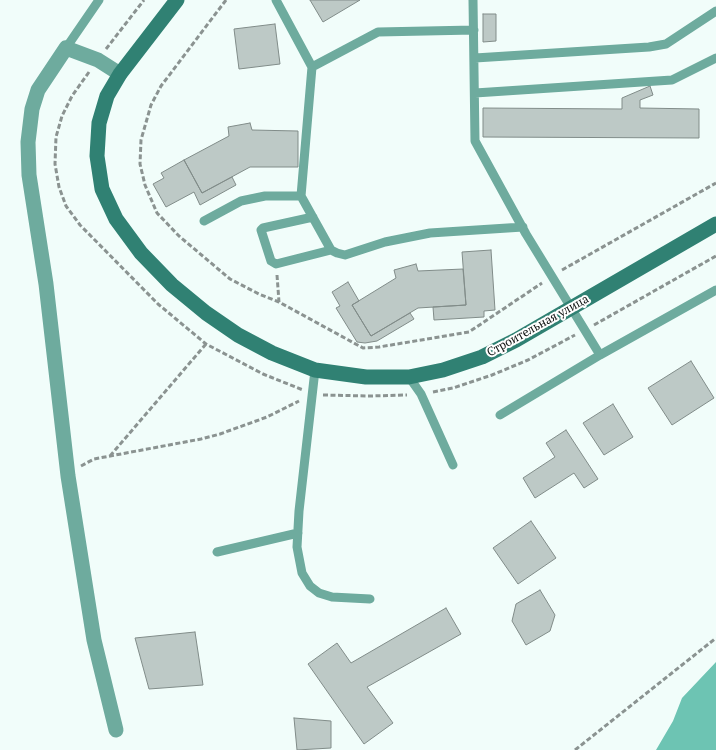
<!DOCTYPE html>
<html>
<head>
<meta charset="utf-8">
<style>
  body { margin:0 }
  canvas { display:block; background:#f1fdfa }
</style>
</head>
<body>
<canvas width="716" height="750"></canvas>
<script>
const c = document.querySelector('canvas').getContext('2d');
c.lineJoin = 'round';
function fill(path, color) {
  c.fillStyle = color;
  c.fill(path, 'evenodd');
}
function shape(rows) {
  const path = new Path2D();
  for (const r of rows) {
    path.moveTo(r[0], r[1]);
    for (let i = 2; i < r.length; i += 2) path.lineTo(r[i], r[i + 1]);
  }
  return path;
}
function stroke(path, color, width, dash) {
  c.strokeStyle = color;
  c.lineWidth = width;
  c.lineCap = dash ? 'butt' : 'round';
  c.setLineDash(dash || []);
  c.stroke(path);
}
function write(font, color, halo, rows, align = 'center') {
  c.font = font + ' "PT Serif",serif';
  c.lineWidth = 4;
  c.setLineDash([]);
  c.textBaseline = 'middle';
  c.strokeStyle = halo;
  c.fillStyle = color;
  for (const [text, x, y, turn = 0] of rows) {
    c.save();
    c.translate(x, y);
    c.rotate((+turn || 0) * Math.PI / 180);
    c.textAlign = isNaN(turn) ? turn : align;
    if (halo) c.strokeText(text, 0, 0);
    c.fillText(text, 0, 0);
    c.restore();
  }
}
const water = shape([
  [716,662,716,750,656,750,673,721,682,698]
]);
const building = shape([
  [310,0,360,0,323,22,310,0],
  [483,14,496,14,496,41,483,42,483,14],
  [275,24,280,64,239,69,234,29,275,24],
  [650,86,653,95,640,100,640,108,699,109,699,138,483,137,483,108,622,109,622,98,650,86],
  [250,123,252,130,298,131,298,167,250,167,202,193,184,160,229,136,228,127,250,123],
  [184,160,202,193,232,177,236,185,200,205,194,192,166,207,153,184,164,178,161,173,184,160],
  [491,250,495,310,484,311,484,317,434,320,433,307,466,305,462,252,491,250],
  [416,264,418,271,463,269,466,305,418,308,371,336,352,305,396,278,394,270,416,264],
  [348,282,359,301,352,305,371,336,410,313,414,319,377,341,365,343,357,342,336,308,340,306,332,292,348,282],
  [691,361,714,398,672,425,648,388,691,361],
  [613,404,633,437,604,455,583,423,613,404],
  [566,430,598,479,584,488,574,473,535,498,523,478,555,457,546,443,566,430],
  [531,521,556,558,518,584,493,548,531,521],
  [540,590,555,615,550,631,526,645,512,621,516,604,540,590],
  [446,608,461,634,367,687,393,723,364,744,308,664,337,643,351,663,446,608],
  [195,632,203,685,149,689,135,638,195,632],
  [294,718,331,721,331,748,297,750,294,718]
]);
const path = shape([
  [226,0,161,86,151,105,141,140,140,164,145,185,157,213,179,236,230,279,259,294,279,302,363,348,379,347,469,332,542,283],
  [106,49,144,0],
  [89,72,72,96,62,116,56,137,55,164,59,187,66,206,80,225,158,304,206,344,263,374,303,390],
  [562,270,716,183],
  [277,275,279,302],
  [594,325,716,256],
  [433,392,453,388,492,375,528,360,575,335],
  [323,395,369,396,407,395],
  [110,456,206,344],
  [81,466,94,459,201,439,220,434,267,417,299,401],
  [575,750,716,638]
]);
const lane = shape([
  [276,0,312,67,378,32,474,30],
  [473,0,475,141,526,234,600,355,716,290],
  [66,48,99,0],
  [475,58,649,47,666,44,716,11],
  [475,93,672,80,716,58],
  [301,196,331,250,337,253,345,255,385,242,430,233,523,227],
  [313,217,263,228,261,230,271,261,276,264,331,250],
  [204,221,241,201,265,196,301,196,312,67],
  [315,370,299,511,297,547,302,573,310,586,319,593,332,597,370,599],
  [409,377,421,394,453,465],
  [500,415,600,355],
  [217,552,298,533]
]);
const street = shape([
  [116,730,94,640,68,476,46,284,29,175,28,142,32,109,38,90,66,48,98,60,120,74]
]);
const secondary = shape([
  [177,0,120,74,107,96,99,123,97,156,102,189,116,219,141,253,172,285,206,313,238,335,272,353,315,370,366,377,409,377,443,370,482,357,516,340,716,224]
]);
const streetNames = [
  ["Строительная улица",538,326,-29]
];
fill(water, '#6dc4b3');
fill(building, '#bdc9c6');
stroke(building, '#818c89', 1);
stroke(path, '#8b9391', 3, [5, 2.5]);
stroke(lane, '#6eab9e', 9);
stroke(street, '#6eab9e', 15);
stroke(secondary, '#308173', 15);
write('12px', '#0d1110', '#fff', streetNames);
</script>
</body>
</html>
